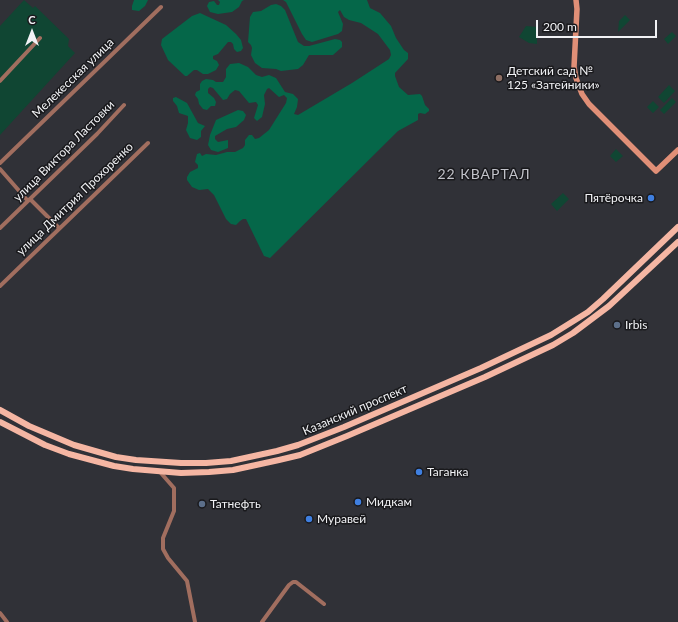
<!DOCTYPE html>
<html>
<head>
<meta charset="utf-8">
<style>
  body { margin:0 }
  #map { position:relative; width:678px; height:622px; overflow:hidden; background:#303137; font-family:Lato,sans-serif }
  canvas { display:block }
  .north { position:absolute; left:12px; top:12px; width:40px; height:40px; -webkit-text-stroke:3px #19191c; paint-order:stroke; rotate:0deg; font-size:11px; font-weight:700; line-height:16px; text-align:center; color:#f1f2f5 }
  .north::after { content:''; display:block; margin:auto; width:14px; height:18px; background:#f1f2f5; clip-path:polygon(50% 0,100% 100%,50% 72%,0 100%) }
  .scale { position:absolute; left:536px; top:20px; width:121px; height:18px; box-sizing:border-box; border:2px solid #f1f2f5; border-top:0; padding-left:5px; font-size:12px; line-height:14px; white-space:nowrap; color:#f1f2f5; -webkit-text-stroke:3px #19191c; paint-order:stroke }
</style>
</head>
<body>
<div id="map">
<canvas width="678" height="622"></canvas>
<div class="north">С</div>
<div class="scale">200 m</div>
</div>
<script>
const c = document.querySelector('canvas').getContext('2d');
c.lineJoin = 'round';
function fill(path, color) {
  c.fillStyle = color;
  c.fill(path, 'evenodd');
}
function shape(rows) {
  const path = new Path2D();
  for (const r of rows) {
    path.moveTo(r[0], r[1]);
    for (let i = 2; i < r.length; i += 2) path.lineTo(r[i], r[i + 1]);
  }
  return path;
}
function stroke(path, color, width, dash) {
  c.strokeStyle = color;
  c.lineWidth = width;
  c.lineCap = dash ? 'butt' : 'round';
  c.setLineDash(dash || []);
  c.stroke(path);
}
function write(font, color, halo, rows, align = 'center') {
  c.font = font + ' Lato,sans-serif';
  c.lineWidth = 3;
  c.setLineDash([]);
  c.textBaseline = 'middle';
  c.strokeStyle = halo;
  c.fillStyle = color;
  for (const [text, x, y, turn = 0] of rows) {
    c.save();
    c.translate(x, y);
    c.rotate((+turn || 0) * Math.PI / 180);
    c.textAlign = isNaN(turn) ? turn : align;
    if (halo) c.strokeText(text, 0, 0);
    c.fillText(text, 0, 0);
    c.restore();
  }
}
const green = shape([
  [24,0,33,8,35,6,69,39,68,46,75,53,0,135,0,26],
  [625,15,630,20,618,32,619,21],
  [526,26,537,27,537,44,529,43,519,37],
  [672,32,676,36,668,44,664,39],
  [669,85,675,91,664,103,658,97],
  [672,98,676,102,664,114,660,110],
  [653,101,659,107,653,113,647,107],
  [616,149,623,156,616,162,610,156],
  [563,193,569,199,557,211,551,204]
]);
const forest = shape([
  [134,0,148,0,145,6,139,11,132,10,132,6],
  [218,0,244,0,242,1,239,7,232,12,218,14,210,12,207,6,209,2,214,1,217,5,219,5,220,2],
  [283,0,367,0,370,8,380,13,391,26,396,38,404,50,408,53,408,59,395,73,395,76,399,87,408,95,420,94,422,96,425,105,429,109,429,111,425,114,420,113,418,114,418,120,398,131,270,258,264,256,246,219,243,219,240,221,236,225,231,224,226,219,214,195,208,189,199,190,192,187,187,180,187,177,190,172,198,168,198,165,195,162,197,154,200,153,202,156,206,154,216,155,227,152,235,152,243,148,245,145,245,140,249,135,252,135,255,139,259,138,269,130,286,103,287,98,284,95,279,97,269,88,267,89,264,95,265,104,262,117,257,121,254,118,258,105,256,102,249,103,239,91,235,90,230,94,227,99,223,100,213,88,210,87,208,89,208,93,214,98,216,102,215,106,211,106,207,110,203,109,199,104,198,99,195,95,196,92,200,90,200,84,202,81,206,79,213,80,216,82,223,82,226,77,226,69,230,64,239,63,248,67,256,75,262,77,269,75,276,78,285,92,293,94,298,99,297,107,294,114,298,115,352,83,389,59,391,55,390,50,378,34,361,23,349,20,344,17,340,10,338,12,343,24,342,31,338,34,312,42,306,40,302,34,286,2],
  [276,4,281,6,285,10,298,42,304,46,309,46,335,39,340,40,342,42,342,47,333,55,309,55,303,65,298,69,281,71,276,69,262,68,255,63,251,55,252,48,251,45,248,42,250,17,253,12,261,11,271,5],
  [200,13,226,25,236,34,241,40,243,48,241,51,237,52,234,49,233,44,231,42,228,42,218,54,213,56,213,59,217,61,219,65,216,70,208,74,203,74,197,70,194,70,187,76,185,76,168,60,161,45,162,39,192,16],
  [176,97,187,103,198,123,205,126,201,131,201,137,197,140,190,138,186,130,188,123,188,116,179,113,177,106,173,101,173,98],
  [238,110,243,111,246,115,244,120,236,127,227,129,215,136,215,139,218,142,228,140,228,148,218,152,211,150,208,145,210,135,216,120]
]);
const street = shape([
  [0,81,40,38],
  [0,163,161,7],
  [0,169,28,201],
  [30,199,59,228],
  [0,228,97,134,124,105],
  [0,286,148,143],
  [160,472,174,488,174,511,163,538,163,549,168,558,187,581,195,622],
  [0,613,7,622],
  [262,622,289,585,293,582,296,582,324,604]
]);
const secondary = shape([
  [576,0,577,9,574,67,576,78,582,94,589,104,656,171,678,150]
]);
const primary = shape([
  [0,410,29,426,74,445,116,457,136,460,181,463,206,463,231,461,277,451,298,445,344,427,481,368,551,335,588,312,603,299,678,227],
  [0,422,45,445,69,454,114,466,133,469,181,473,209,472,233,470,279,460,300,455,347,436,485,377,553,345,573,333,609,306,678,242]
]);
const markers = [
  [499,78,4,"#8d6e63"],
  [651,198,4,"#3f7fe0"],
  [617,325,4,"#5c6f8a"],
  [419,472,4,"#3f7fe0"],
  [358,502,4,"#3f7fe0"],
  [202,504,4,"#5c6f8a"],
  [309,519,4,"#3f7fe0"]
];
const poiNames = [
  ["Детский сад №",507,71],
  ["125 «Затейники»",507,85],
  ["Пятёрочка",643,198,"right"],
  ["Irbis",625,325],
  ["Таганка",427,472],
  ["Мидкам",366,502],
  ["Татнефть",210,504],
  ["Муравей",317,519]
];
const streetNames = [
  ["Мелекесская улица",73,78,-44],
  ["улица Виктора Ластовки",64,151,-45],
  ["улица Дмитрия Прохоренко",75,199,-44],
  ["Казанский проспект",355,410,-23]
];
const quarterNames = [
  ["22 КВАРТАЛ",484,174]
];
fill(green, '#104633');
fill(forest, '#056749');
stroke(street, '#a16e5f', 4);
stroke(secondary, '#e08f77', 5.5);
stroke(primary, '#f5b6a3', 6);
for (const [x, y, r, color] of markers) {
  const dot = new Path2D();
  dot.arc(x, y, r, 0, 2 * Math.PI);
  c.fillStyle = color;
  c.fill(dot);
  stroke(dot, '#19191c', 1.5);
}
write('12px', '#f1f2f5', '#19191c', poiNames, 'left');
write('12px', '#f1f2f5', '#19191c', streetNames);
c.letterSpacing = '1px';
write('14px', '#c1c2c9', '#19191c', quarterNames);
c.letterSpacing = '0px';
</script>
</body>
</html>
